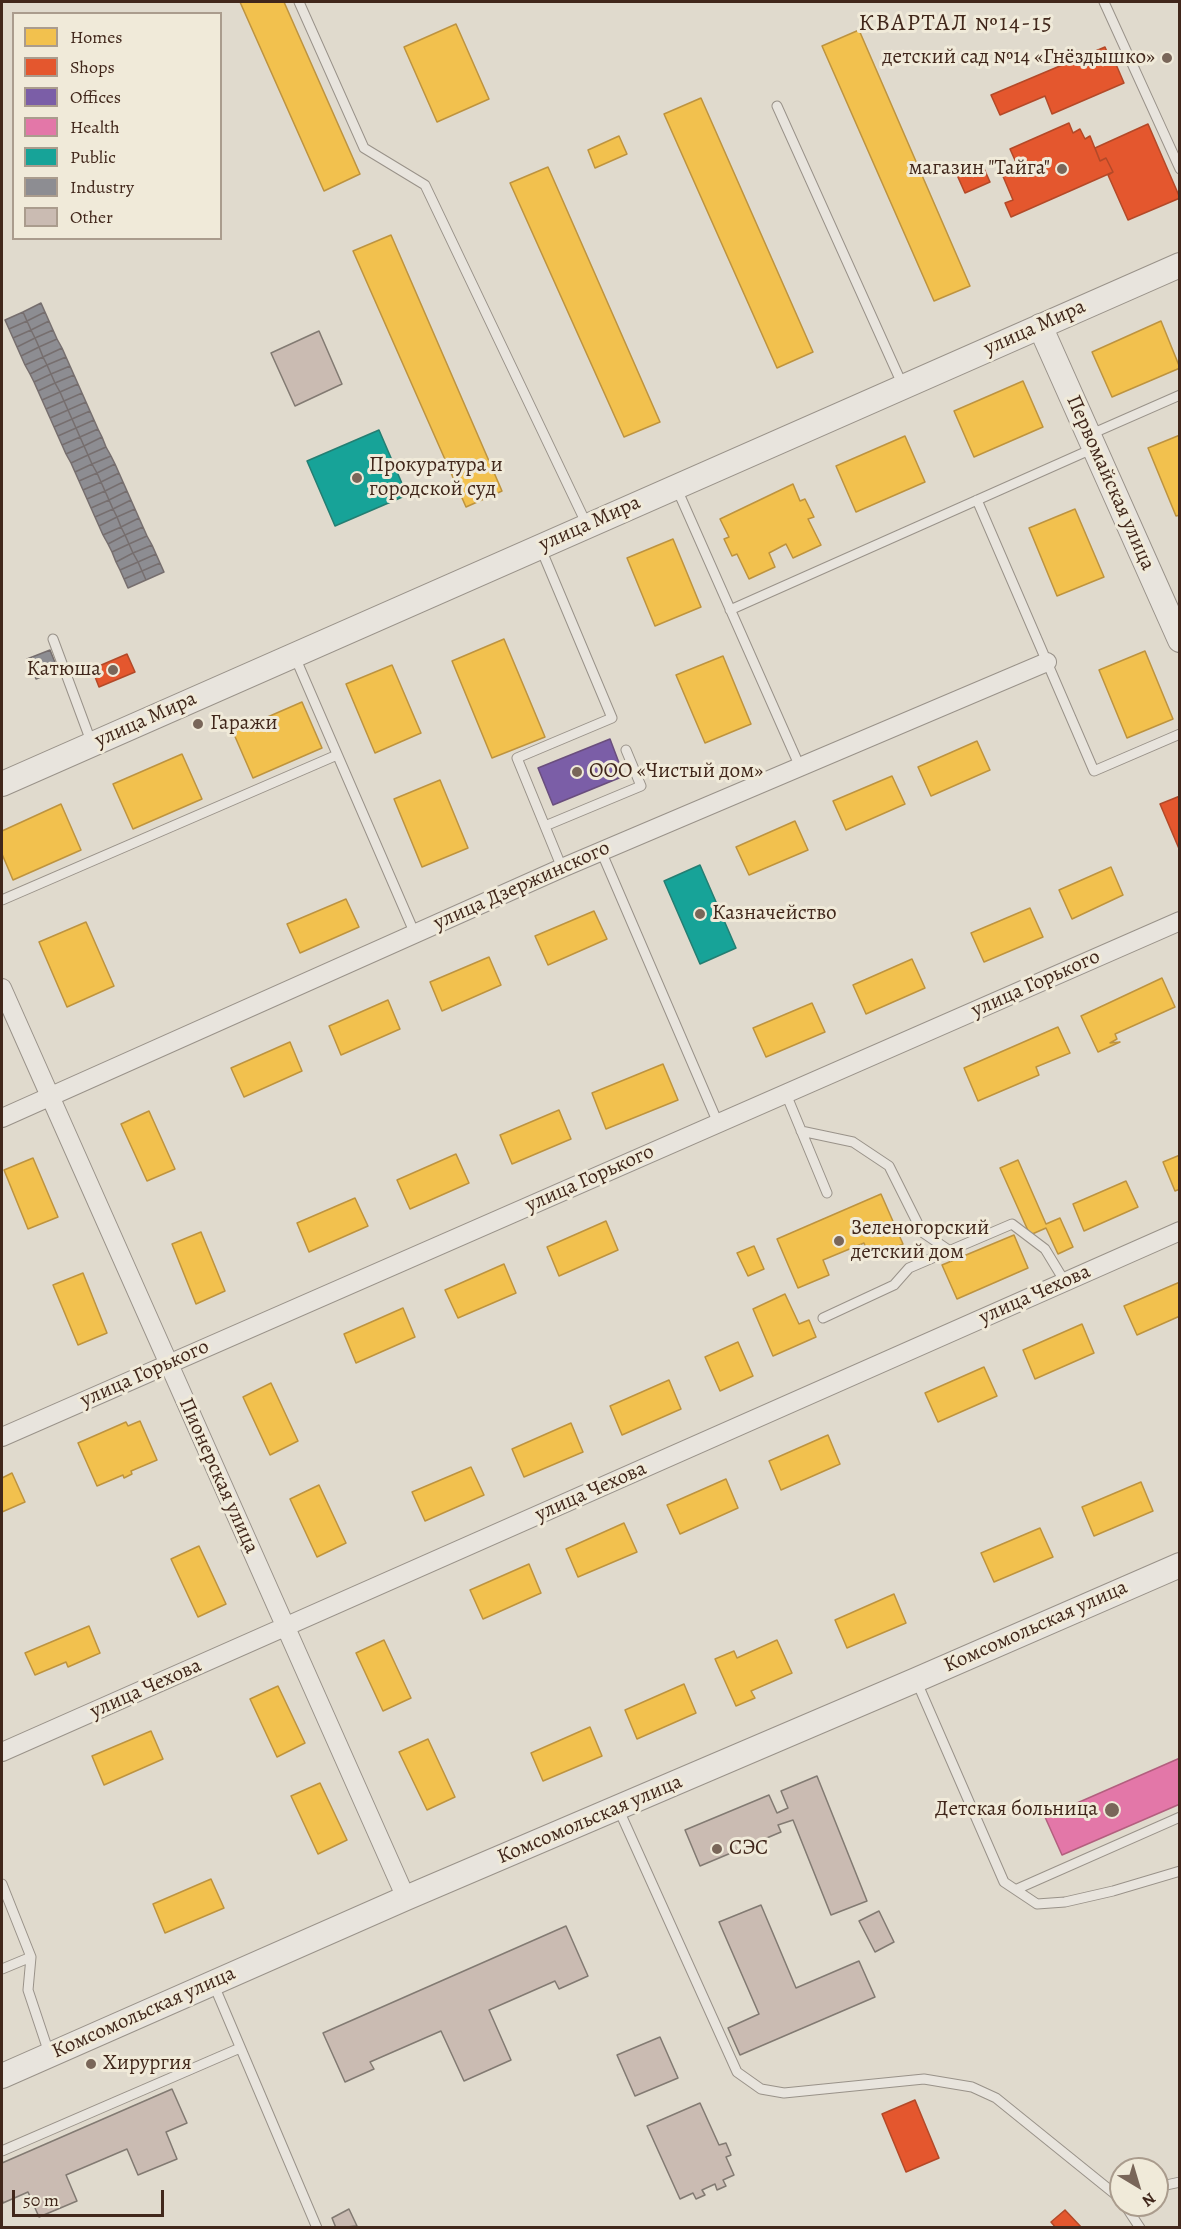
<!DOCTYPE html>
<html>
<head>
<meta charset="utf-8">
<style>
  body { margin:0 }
  #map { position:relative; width:1181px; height:2229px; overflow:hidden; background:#e0dacd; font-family:Alegreya,serif }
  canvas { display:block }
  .frame { position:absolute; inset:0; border:3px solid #41271b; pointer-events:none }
  .legend { position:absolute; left:12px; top:12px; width:210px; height:228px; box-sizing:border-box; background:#f0ead9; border:2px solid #aa9c8d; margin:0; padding:8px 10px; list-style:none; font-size:18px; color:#41271b }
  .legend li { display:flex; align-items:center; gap:12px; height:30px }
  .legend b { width:30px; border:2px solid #aa9c8d }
  .north { position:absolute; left:1109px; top:2157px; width:60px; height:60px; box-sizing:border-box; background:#f0ead9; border:2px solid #aa9c8d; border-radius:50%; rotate:142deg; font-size:16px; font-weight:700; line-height:24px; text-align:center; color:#41271b }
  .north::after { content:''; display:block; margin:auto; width:21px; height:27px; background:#796659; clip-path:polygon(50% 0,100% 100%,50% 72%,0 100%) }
  .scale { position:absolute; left:12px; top:2190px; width:152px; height:27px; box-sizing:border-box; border:3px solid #41271b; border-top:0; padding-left:8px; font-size:18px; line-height:21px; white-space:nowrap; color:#41271b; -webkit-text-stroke:4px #f0ead9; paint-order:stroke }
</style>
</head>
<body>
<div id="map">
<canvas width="1181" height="2229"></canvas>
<div class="frame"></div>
<ul class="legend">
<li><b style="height:16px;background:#f2c14e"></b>Homes</li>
<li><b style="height:16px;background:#e4572e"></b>Shops</li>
<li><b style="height:16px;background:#7b5ea7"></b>Offices</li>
<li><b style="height:16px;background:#e377a8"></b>Health</li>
<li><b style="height:16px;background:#17a398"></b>Public</li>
<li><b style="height:16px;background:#8d8d92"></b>Industry</li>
<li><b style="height:16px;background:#cabbb2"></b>Other</li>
</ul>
<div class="north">N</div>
<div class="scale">50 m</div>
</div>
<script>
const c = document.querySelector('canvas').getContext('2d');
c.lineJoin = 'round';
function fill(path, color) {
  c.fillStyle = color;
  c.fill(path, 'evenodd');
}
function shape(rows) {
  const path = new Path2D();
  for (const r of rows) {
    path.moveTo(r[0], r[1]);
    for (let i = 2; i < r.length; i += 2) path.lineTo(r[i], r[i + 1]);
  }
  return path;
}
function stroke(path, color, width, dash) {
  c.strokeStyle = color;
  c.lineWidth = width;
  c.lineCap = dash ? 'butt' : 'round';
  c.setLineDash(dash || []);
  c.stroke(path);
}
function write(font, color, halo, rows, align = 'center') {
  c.font = font + ' Alegreya,serif';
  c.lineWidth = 6;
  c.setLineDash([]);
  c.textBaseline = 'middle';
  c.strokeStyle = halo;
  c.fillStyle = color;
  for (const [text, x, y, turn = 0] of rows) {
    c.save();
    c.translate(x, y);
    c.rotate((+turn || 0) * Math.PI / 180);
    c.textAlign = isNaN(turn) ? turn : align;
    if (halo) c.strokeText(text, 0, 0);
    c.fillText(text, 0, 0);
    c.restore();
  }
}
const homes = shape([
  [240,2,284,2,360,174,324,191,240,2],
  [456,24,489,99,437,122,404,47,456,24],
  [859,30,970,286,934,301,822,46,859,30],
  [701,98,813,352,777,368,664,114,701,98],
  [619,136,627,154,595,168,588,150,619,136],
  [548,167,660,422,624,437,510,183,548,167],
  [391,235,502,491,466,507,353,251,391,235],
  [1161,321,1180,368,1112,397,1092,352,1161,321],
  [1023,381,1043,427,974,457,954,411,1023,381],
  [1180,435,1180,515,1176,516,1148,448,1180,435],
  [905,436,925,482,856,512,836,466,905,436],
  [793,484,800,501,805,499,814,517,808,519,821,545,793,558,786,544,769,553,775,567,749,579,737,554,732,556,724,539,729,537,720,519,793,484],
  [1075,509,1104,577,1057,596,1029,528,1075,509],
  [673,539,701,607,655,626,627,558,673,539],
  [504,639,545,737,492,758,452,661,504,639],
  [1145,651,1173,719,1127,738,1099,670,1145,651],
  [723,656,751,724,705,743,676,675,723,656],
  [392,665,421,733,375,753,346,684,392,665],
  [302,702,322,748,253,778,233,732,302,702],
  [977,741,990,770,931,796,918,767,977,741],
  [182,754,202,799,133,829,113,784,182,754],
  [892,776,905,804,846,830,833,801,892,776],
  [440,780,468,848,422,867,394,799,440,780],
  [61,804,81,850,13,880,2,854,2,831,61,804],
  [795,821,808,850,749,875,736,847,795,821],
  [1111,867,1123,895,1072,919,1059,890,1111,867],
  [346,899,359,927,300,953,287,924,346,899],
  [1030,908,1043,937,984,962,971,933,1030,908],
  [594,911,607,939,548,965,535,936,594,911],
  [86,922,114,986,67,1007,39,942,86,922],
  [489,957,501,985,442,1011,430,982,489,957],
  [912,959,925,988,866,1014,853,985,912,959],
  [1162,978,1175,1007,1115,1034,1117,1039,1110,1043,1120,1042,1098,1052,1081,1016,1162,978],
  [388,1000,400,1029,341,1055,329,1026,388,1000],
  [812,1003,825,1032,766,1057,753,1028,812,1003],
  [1058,1027,1070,1053,1036,1067,1039,1075,978,1101,964,1068,1058,1027],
  [290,1042,302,1071,244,1097,231,1068,290,1042],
  [663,1064,678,1100,606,1129,592,1093,663,1064],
  [559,1110,571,1139,512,1164,500,1135,559,1110],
  [149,1111,175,1169,147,1181,121,1124,149,1111],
  [456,1154,469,1183,410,1209,397,1180,456,1154],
  [1180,1155,1180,1189,1175,1191,1163,1162,1180,1155],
  [33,1158,58,1217,28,1229,4,1170,33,1158],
  [1018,1160,1046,1224,1060,1218,1073,1247,1058,1254,1046,1228,1030,1235,1000,1168,1018,1160],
  [1126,1181,1138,1207,1084,1231,1073,1204,1126,1181],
  [881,1194,903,1244,870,1258,864,1243,823,1260,829,1275,798,1288,777,1239,881,1194],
  [355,1198,368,1226,309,1252,297,1223,355,1198],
  [606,1221,618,1250,559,1276,547,1247,606,1221],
  [201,1232,225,1291,196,1304,172,1244,201,1232],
  [1014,1235,1028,1268,957,1299,942,1265,1014,1235],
  [754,1246,764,1269,748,1276,737,1253,754,1246],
  [504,1264,516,1293,458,1318,445,1290,504,1264],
  [83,1273,107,1333,78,1345,53,1285,83,1273],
  [1180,1282,1180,1316,1137,1335,1124,1306,1180,1282],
  [785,1294,799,1324,809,1320,816,1337,773,1356,753,1309,785,1294],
  [403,1308,415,1337,356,1363,344,1334,403,1308],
  [1082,1324,1094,1353,1035,1379,1023,1350,1082,1324],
  [738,1342,753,1376,720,1391,705,1357,738,1342],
  [984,1367,997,1396,938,1422,925,1393,984,1367],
  [669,1380,681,1409,622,1435,610,1406,669,1380],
  [271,1383,298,1441,270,1455,243,1397,271,1383],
  [140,1421,157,1460,131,1471,132,1474,124,1478,123,1475,97,1486,78,1443,126,1422,128,1426,140,1421],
  [571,1423,583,1452,524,1477,512,1449,571,1423],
  [828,1435,840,1464,781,1490,769,1461,828,1435],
  [471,1467,484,1495,425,1521,412,1492,471,1467],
  [12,1473,25,1502,2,1512,2,1478,12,1473],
  [726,1479,738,1508,680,1534,667,1505,726,1479],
  [1141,1482,1153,1511,1094,1536,1082,1507,1141,1482],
  [319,1485,346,1543,317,1557,290,1499,319,1485],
  [624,1523,637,1552,578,1577,566,1549,624,1523],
  [1040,1528,1053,1557,994,1582,981,1553,1040,1528],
  [199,1546,226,1604,198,1617,171,1559,199,1546],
  [529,1564,541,1593,483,1619,470,1590,529,1564],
  [894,1594,906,1623,847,1648,835,1620,894,1594],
  [89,1626,100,1653,68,1667,66,1662,35,1675,25,1653,89,1626],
  [384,1640,411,1698,383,1711,356,1653,384,1640],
  [777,1640,792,1673,751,1691,755,1698,736,1706,715,1659,734,1651,737,1658,777,1640],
  [684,1684,696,1713,637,1739,625,1710,684,1684],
  [278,1686,305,1743,277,1757,250,1699,278,1686],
  [590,1727,602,1756,543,1781,531,1753,590,1727],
  [151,1731,163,1759,104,1785,92,1756,151,1731],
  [428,1739,455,1797,427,1810,399,1752,428,1739],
  [320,1783,347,1840,318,1854,291,1796,320,1783],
  [211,1879,224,1908,165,1933,153,1904,211,1879]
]);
const shops = shape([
  [1105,47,1112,64,1115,62,1124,83,1052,114,1045,96,1000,115,991,95,1105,47],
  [1069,123,1073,133,1080,129,1085,139,1090,136,1100,161,1106,158,1113,172,1011,217,1005,203,1013,200,1002,174,1018,167,1010,149,1069,123],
  [1148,124,1180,198,1128,220,1108,175,1113,172,1106,158,1100,161,1095,148,1148,124],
  [982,164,990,182,965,193,957,175,982,164],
  [127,654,135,672,99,687,92,669,127,654],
  [1180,796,1180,851,1160,804,1180,796],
  [915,2100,939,2158,906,2172,882,2114,915,2100],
  [1065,2210,1082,2228,1056,2228,1051,2222,1065,2210]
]);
const offices = shape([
  [610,739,624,776,553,805,538,768,610,739]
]);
const health = shape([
  [1180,1758,1180,1804,1062,1855,1045,1817,1180,1758]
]);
const public = shape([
  [379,430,407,495,335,526,307,461,379,430],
  [700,865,736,948,700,964,664,881,700,865]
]);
const industry = shape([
  [41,303,45,312,27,321,23,312,41,303],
  [23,312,27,321,9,329,5,320,23,312],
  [45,312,49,321,31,330,27,321,45,312],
  [27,321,31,330,13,338,9,329,27,321],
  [49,321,53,330,35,338,31,330,49,321],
  [31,330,35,338,17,347,13,338,31,330],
  [53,330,57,339,39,347,35,338,53,330],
  [35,338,39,347,21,356,17,347,35,338],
  [57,339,62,348,43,357,39,347,57,339],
  [39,347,43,357,25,365,21,356,39,347],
  [62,348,66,357,47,365,43,357,62,348],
  [43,357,47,365,30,374,25,365,43,357],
  [66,357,70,366,51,374,47,365,66,357],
  [47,365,51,374,34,382,30,374,47,365],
  [70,366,74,375,55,383,51,374,70,366],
  [51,374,55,383,38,391,34,382,51,374],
  [74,375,78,384,60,392,55,383,74,375],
  [55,383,60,392,42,400,38,391,55,383],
  [78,384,82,393,64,401,60,392,78,384],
  [60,392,64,401,46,409,42,400,60,392],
  [82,393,86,402,68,410,64,401,82,393],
  [64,401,68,410,50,418,46,409,64,401],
  [86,402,90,411,72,419,68,410,86,402],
  [68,410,72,419,54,427,50,418,68,410],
  [90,411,94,420,76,428,72,419,90,411],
  [72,419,76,428,58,436,54,427,72,419],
  [94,420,98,429,80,437,76,428,94,420],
  [76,428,80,437,62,445,58,436,76,428],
  [98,429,102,437,84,446,80,437,98,429],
  [80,437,84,446,66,454,62,445,80,437],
  [102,437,106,447,88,455,84,446,102,437],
  [84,446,88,455,71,463,66,454,84,446],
  [106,447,111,456,92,464,88,455,106,447],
  [88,455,92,464,75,472,71,463,88,455],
  [111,456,115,464,97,473,92,464,111,456],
  [92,464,97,473,79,481,75,472,92,464],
  [115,464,119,473,101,482,97,473,115,464],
  [97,473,101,482,83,490,79,481,97,473],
  [119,473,123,482,105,491,101,482,119,473],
  [101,482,105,491,87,499,83,490,101,482],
  [123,482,127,491,109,500,105,491,123,482],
  [105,491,109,500,91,508,87,499,105,491],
  [127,491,131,500,113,509,109,500,127,491],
  [109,500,113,509,95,517,91,508,109,500],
  [131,500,135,509,117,517,113,509,131,500],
  [113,509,117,517,99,526,95,517,113,509],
  [135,509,139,518,121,527,117,517,135,509],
  [117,517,121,527,103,535,99,526,117,517],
  [139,518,143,527,125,535,121,527,139,518],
  [121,527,125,535,108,544,103,535,121,527],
  [143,527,147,536,129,544,125,535,143,527],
  [125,535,129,544,112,552,108,544,125,535],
  [147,536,152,545,133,553,129,544,147,536],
  [129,544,133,553,116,562,112,552,129,544],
  [152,545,156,554,138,562,133,553,152,545],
  [133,553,138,562,120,570,116,562,133,553],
  [156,554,160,563,142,571,138,562,156,554],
  [138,562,142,571,124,579,120,570,138,562],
  [160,563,164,572,146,580,142,571,160,563],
  [142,571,146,580,128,588,124,579,142,571],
  [50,650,58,670,36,679,27,659,50,650]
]);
const building = shape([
  [319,331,342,384,295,406,271,353,319,331],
  [817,1776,867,1901,831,1915,793,1820,778,1825,781,1832,700,1866,685,1830,769,1795,777,1813,788,1808,781,1791,817,1776],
  [761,1905,796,1988,859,1961,875,1997,740,2055,728,2028,759,2014,719,1922,761,1905],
  [879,1911,894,1942,875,1952,859,1921,879,1911],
  [566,1926,588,1976,559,1989,555,1981,489,2010,511,2060,464,2081,441,2031,370,2062,374,2069,345,2082,323,2033,566,1926],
  [660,2037,678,2078,635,2096,617,2055,660,2037],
  [172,2089,187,2123,166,2132,177,2159,138,2175,127,2149,66,2175,77,2201,39,2217,28,2192,3,2203,2,2199,2,2163,172,2089],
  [700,2103,719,2145,726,2143,731,2155,726,2157,734,2175,723,2180,726,2186,717,2190,715,2184,702,2190,705,2195,696,2199,693,2193,680,2199,647,2126,700,2103],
  [349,2209,357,2226,336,2228,332,2218,349,2209]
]);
const service = shape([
  [299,2,364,148,425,185,587,525],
  [1104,2,1180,169],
  [777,106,903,386],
  [1089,435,1180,395],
  [677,489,800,767],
  [977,500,1094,771,1180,734],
  [541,549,612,718,517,758,562,868],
  [730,610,1092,449],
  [53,639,92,744],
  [295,657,415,934],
  [545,826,641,786,626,750],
  [601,851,718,1123],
  [2,900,337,755],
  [786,1094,827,1193],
  [801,1131,853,1142,889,1166,922,1232,950,1251],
  [823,1318,894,1285,909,1268,1012,1224,1045,1249,1065,1282],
  [916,1680,1004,1882,1037,1904,1065,1902,1113,1891,1180,1871],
  [618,1808,737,2072,761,2089,784,2093,924,2079,972,2087,996,2098,1121,2199],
  [2,1884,31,1957,28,1990,49,2053],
  [1017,1889,1180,1817],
  [2,1969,31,1957],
  [213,1983,317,2228],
  [2,2151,240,2048],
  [1157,2187,1180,2182],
  [1125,2205,1140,2228]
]);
const minor = shape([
  [2,988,406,1898],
  [2,1118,562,868,1047,662],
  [2,1437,1180,921],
  [2,1752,1180,1231]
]);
const tertiary = shape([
  [1040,326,1180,640],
  [2,784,1180,265],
  [2,2076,406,1898,916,1680,1180,1565]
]);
const markers = [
  [1167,58,6,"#796659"],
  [1062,169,6,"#796659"],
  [357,478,6,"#796659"],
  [113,670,6,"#796659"],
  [198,724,6,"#796659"],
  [577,772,6,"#796659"],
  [700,914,6,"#796659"],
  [839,1241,6,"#796659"],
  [1112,1810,8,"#796659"],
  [717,1849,6,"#796659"],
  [91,2064,6,"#796659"]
];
const poiNames = [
  ["детский сад №14 «Гнёздышко»",1155,58,"right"],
  ["магазин \"Тайга\"",1050,169,"right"],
  ["Прокуратура и",369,466],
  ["городской суд",369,490],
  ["Катюша",101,670,"right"],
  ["Гаражи",210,724],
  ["ООО «Чистый дом»",589,772],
  ["Казначейство",712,914],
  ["Зеленогорский",851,1229],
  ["детский дом",851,1253],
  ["Детская больница",1098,1810,"right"],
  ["СЭС",729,1849],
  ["Хирургия",103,2064]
];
const streetNames = [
  ["улица Мира",1035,328,-24],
  ["Первомайская улица",1110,483,66],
  ["улица Мира",590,524,-24],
  ["улица Мира",146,720,-24],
  ["улица Дзержинского",522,886,-24],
  ["улица Горького",1036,984,-24],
  ["улица Горького",590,1179,-24],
  ["улица Чехова",1035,1295,-24],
  ["улица Горького",145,1374,-24],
  ["Пионерская улица",218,1476,66],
  ["улица Чехова",591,1492,-24],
  ["Комсомольская улица",1036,1627,-24],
  ["улица Чехова",146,1689,-24],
  ["Комсомольская улица",590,1820,-23],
  ["Комсомольская улица",144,2013,-24]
];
const quarterNames = [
  ["КВАРТАЛ №14-15",956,24]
];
fill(homes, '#f2c14e');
stroke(homes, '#bd933f', 1.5);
fill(shops, '#e4572e');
stroke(shops, '#b34928', 1.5);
fill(offices, '#7b5ea7');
stroke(offices, '#6a4e7d', 1.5);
fill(health, '#e377a8');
stroke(health, '#b25f7e', 1.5);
fill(public, '#17a398');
stroke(public, '#247e72', 1.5);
fill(industry, '#8d8d92');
stroke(industry, '#766e6e', 1.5);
fill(building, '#cabbb2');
stroke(building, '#827a72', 1.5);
stroke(service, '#999289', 11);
stroke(minor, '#999289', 20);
stroke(tertiary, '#999289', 26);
stroke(service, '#e8e4dd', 9);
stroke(minor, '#e8e4dd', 18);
stroke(tertiary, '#e8e4dd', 24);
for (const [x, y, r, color] of markers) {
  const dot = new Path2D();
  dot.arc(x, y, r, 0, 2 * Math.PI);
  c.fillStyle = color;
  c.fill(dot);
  stroke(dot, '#f0ead9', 2);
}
write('21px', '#41271b', '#f0ead9', poiNames, 'left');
write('21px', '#41271b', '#f0ead9', streetNames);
c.letterSpacing = '1.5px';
write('24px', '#41271b', '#f0ead9', quarterNames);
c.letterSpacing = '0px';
</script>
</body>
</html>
